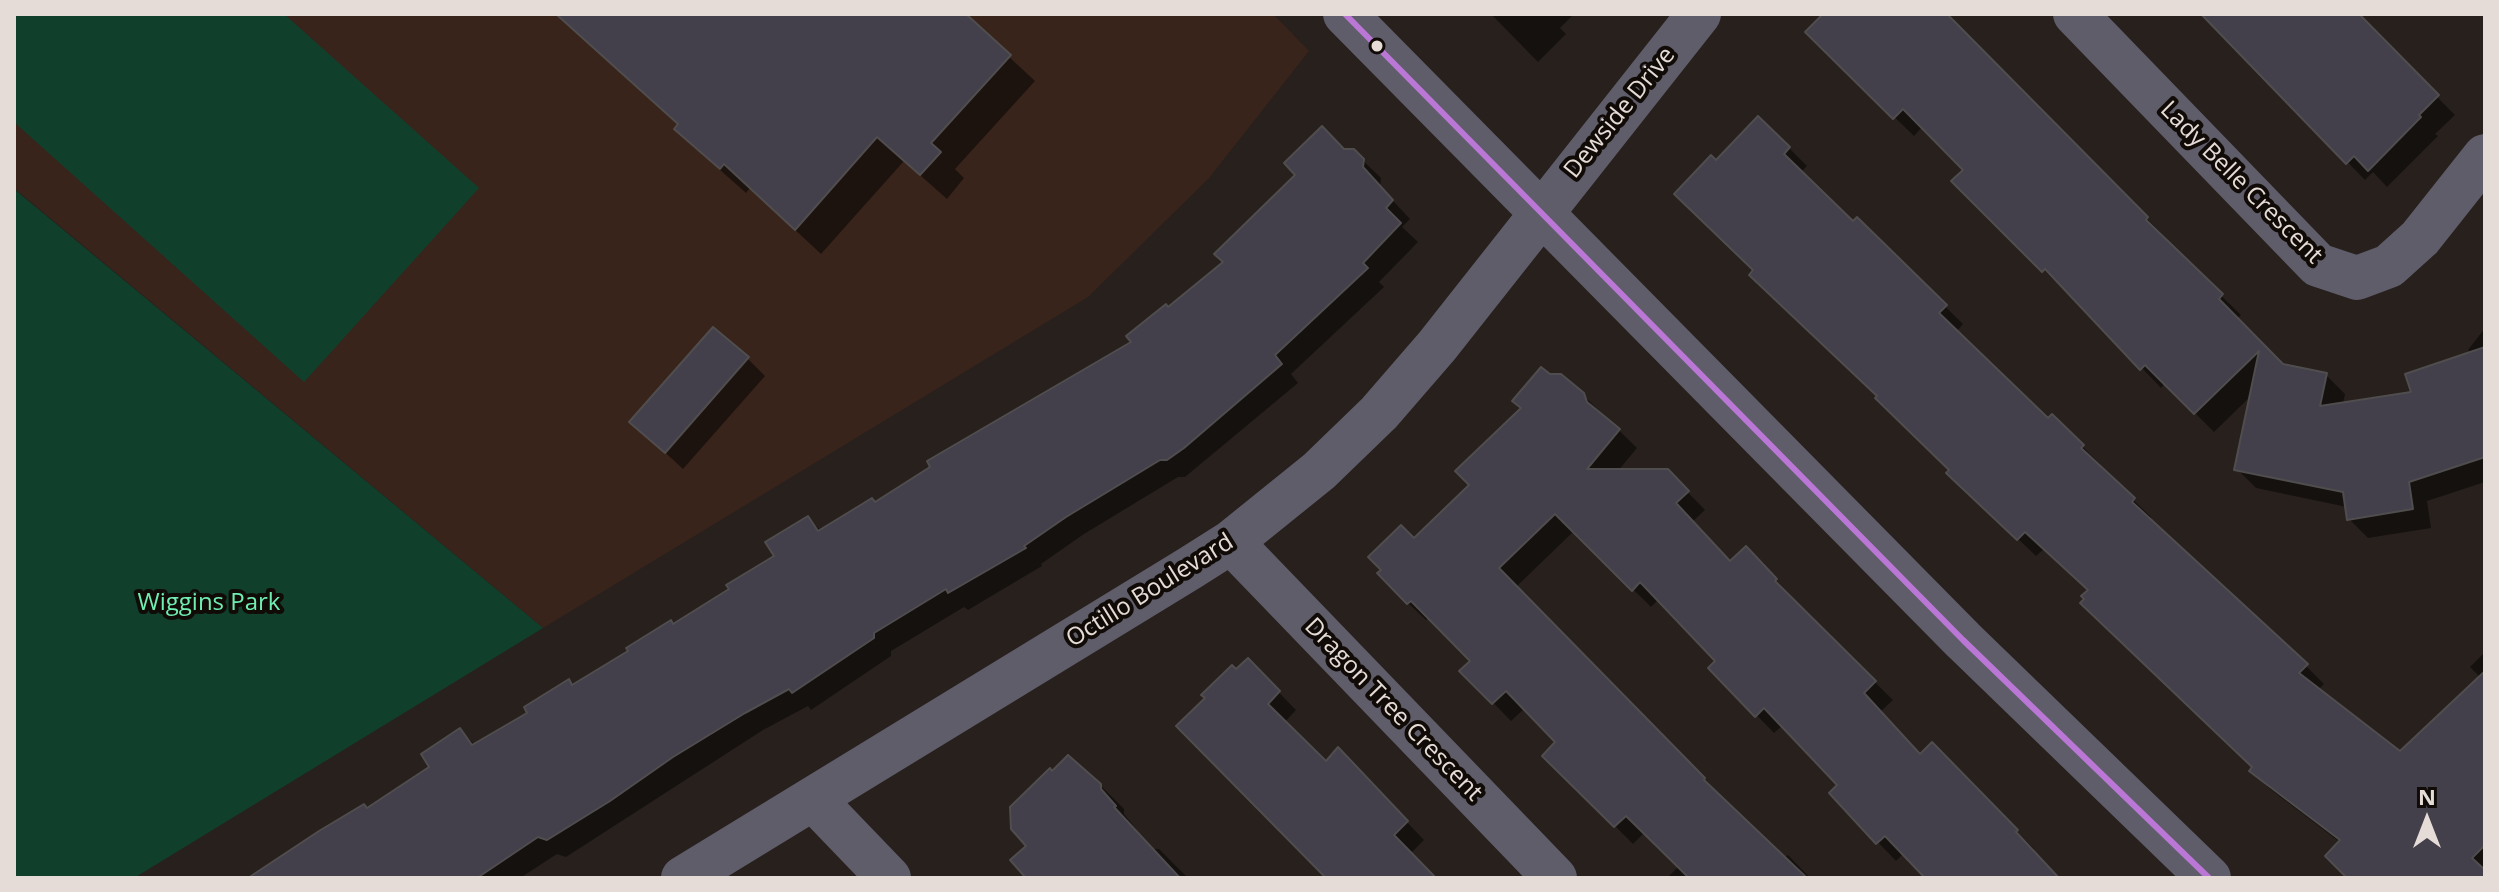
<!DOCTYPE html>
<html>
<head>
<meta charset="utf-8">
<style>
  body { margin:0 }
  #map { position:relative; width:2499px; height:892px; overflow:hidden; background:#28201d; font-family:"Open Sans",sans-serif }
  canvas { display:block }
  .frame { position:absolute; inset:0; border:16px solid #e6dcd7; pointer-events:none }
  .north { position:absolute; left:2387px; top:780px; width:80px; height:80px; -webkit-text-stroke:6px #110b07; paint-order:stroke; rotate:0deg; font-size:22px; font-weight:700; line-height:32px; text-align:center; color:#e6dcd7 }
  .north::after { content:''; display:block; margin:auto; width:28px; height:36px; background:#e6dcd7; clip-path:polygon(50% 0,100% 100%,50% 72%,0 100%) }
</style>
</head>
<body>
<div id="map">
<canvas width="2499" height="892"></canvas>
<div class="frame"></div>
<div class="north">N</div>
</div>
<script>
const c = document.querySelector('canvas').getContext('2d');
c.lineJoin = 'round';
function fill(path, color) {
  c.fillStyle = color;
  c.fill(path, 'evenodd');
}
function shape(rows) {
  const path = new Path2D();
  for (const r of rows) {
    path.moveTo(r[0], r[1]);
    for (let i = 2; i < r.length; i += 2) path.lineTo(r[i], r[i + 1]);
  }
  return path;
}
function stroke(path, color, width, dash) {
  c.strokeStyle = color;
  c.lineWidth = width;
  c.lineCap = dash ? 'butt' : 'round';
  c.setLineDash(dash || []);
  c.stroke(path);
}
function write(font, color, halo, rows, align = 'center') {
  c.font = font + ' "Open Sans",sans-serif';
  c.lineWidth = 8;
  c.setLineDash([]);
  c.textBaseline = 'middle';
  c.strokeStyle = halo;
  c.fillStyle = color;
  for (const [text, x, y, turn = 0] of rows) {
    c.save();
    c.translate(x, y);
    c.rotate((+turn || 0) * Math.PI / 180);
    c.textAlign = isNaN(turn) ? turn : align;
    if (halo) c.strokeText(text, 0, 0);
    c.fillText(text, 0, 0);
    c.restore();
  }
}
const built = shape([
  [14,14,1273,14,1309,51,1209,178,1088,297,543,628,14,188]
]);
const green = shape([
  [14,14,284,14,479,188,304,382,14,122],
  [14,189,543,628,134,878,14,878]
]);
const shadow = shape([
  [556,14,963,14,1035,81,955,169,964,178,947,199,904,161,821,254,750,188,746,193,702,154,676,129,679,126],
  [1491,14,1574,14,1560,28,1566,34,1538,62],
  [1826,14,1944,14,2166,238,2164,240,2241,315,2236,319,2282,366,2326,375,2345,394,2343,404,2413,393,2471,354,2468,350,2485,328,2485,482,2427,501,2431,528,2368,538,2349,519,2347,507,2256,488,2237,469,2252,395,2214,432,2165,383,2161,388,2065,287,2063,289,1954,181,1966,170,1923,126,1914,136,1807,32],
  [2203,14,2355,14,2455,115,2435,134,2438,136,2387,187,2373,172,2365,180],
  [1789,148,1807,166,1800,173,1853,224,1857,220,1963,324,1956,332,2048,421,2052,416,2100,464,2098,466,2151,517,2149,520,2306,666,2324,684,2318,690,2400,754,2481,678,2470,667,2485,652,2485,878,2350,878,2341,843,2270,789,2252,771,2255,768,2090,591,2044,549,2036,556,1967,490,1952,470,1756,271,1716,163],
  [1344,151,1353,151,1381,178,1380,187,1410,219,1402,227,1418,242,1379,282,1384,287,1291,374,1298,383,1185,477,1178,477,1084,534,1041,564,1042,566,968,610,964,607,891,651,891,656,811,710,808,706,763,730,566,857,557,854,520,878,251,878,367,810,432,768,460,730,475,745,731,590,777,557,808,518,821,531,875,504,1134,343,1168,310,1226,263],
  [747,358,765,376,683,469,632,422],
  [1582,394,1637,448,1618,471,1667,471,1705,510,1692,522,1731,563,1746,549,1793,598,1791,600,1893,700,1880,712,1920,756,1932,745,2034,849,2032,851,2058,878,1928,878,1904,853,1896,861,1831,793,1840,785,1783,725,1774,733,1711,668,1718,661,1659,599,1651,607,1574,531,1516,587,1722,797,1783,858,1788,855,1810,878,1667,878,1679,866,1645,832,1633,844,1545,756,1558,742,1525,708,1511,721,1462,671,1472,661,1429,617,1426,620,1408,603,1414,541],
  [1248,661,1296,710,1284,723,1326,764,1338,750,1424,840,1410,854,1433,878,1330,878,1236,672],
  [1100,785,1124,809,1124,814,1152,849,1159,849,1188,878,1030,878]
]);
const building = shape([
  [556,14,966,14,1011,55,931,143,941,152,920,175,877,137,795,230,724,164,720,169,674,129,678,124,556,14],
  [1823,14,1947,14,2148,217,2146,220,2223,294,2219,299,2283,364,2327,373,2320,406,2411,392,2405,374,2485,347,2485,457,2409,482,2413,509,2347,520,2343,492,2234,470,2259,351,2194,414,2145,365,2140,370,2045,269,2042,272,1951,181,1963,170,1903,109,1893,119,1805,32,1823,14],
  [2201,14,2359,14,2439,95,2419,115,2421,117,2368,171,2354,156,2346,164,2201,14],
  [1758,116,1790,147,1784,154,1853,221,1857,217,1947,305,1939,313,2048,418,2052,414,2084,445,2081,448,2135,498,2132,502,2308,664,2299,673,2400,751,2485,671,2485,845,2472,858,2485,870,2485,878,2347,878,2325,856,2340,840,2249,771,2252,767,2080,603,2084,599,2081,596,2088,590,2025,532,2017,540,1946,473,1949,470,1875,398,1877,396,1749,275,1753,270,1674,194,1711,155,1716,160,1758,116],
  [1322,126,1344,149,1354,149,1364,159,1363,167,1393,200,1386,208,1401,223,1363,263,1368,268,1275,355,1282,364,1184,448,1167,460,1160,460,1066,517,1024,546,1026,548,948,593,946,589,874,633,874,638,792,693,789,689,745,713,673,757,610,801,547,840,538,837,477,878,248,878,319,831,364,804,367,808,429,767,421,754,460,728,472,745,527,713,524,707,569,679,572,685,628,651,626,648,671,620,673,624,729,589,726,585,774,556,765,542,808,516,818,531,872,498,875,502,930,467,927,461,1131,342,1126,336,1166,304,1168,307,1223,262,1214,254,1295,175,1284,163,1322,126],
  [713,327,749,357,665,453,629,422,713,327],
  [1541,367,1550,374,1561,374,1584,393,1587,402,1620,429,1587,469,1668,469,1689,491,1676,503,1730,561,1746,546,1777,579,1775,581,1876,681,1864,693,1920,754,1932,742,2018,830,2016,832,2059,878,1925,878,1885,836,1876,844,1829,793,1837,785,1764,708,1755,717,1708,668,1715,661,1640,582,1632,591,1555,514,1499,568,1705,778,1704,780,1807,878,1689,878,1626,816,1614,827,1542,756,1555,742,1506,691,1492,704,1459,671,1470,661,1411,601,1407,604,1377,573,1381,570,1368,557,1401,525,1414,538,1469,485,1455,471,1521,408,1512,401,1541,367],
  [1248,658,1280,691,1268,704,1326,761,1338,747,1408,821,1394,835,1436,878,1326,878,1176,726,1205,698,1201,695,1232,665,1236,669,1248,658],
  [1068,755,1101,784,1101,789,1116,806,1114,807,1180,878,1026,878,1010,860,1026,846,1011,829,1010,807,1050,768,1052,771,1068,755]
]);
const minor = shape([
  [1345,14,1963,640,2209,878],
  [2075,14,2318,265,2357,278,2389,266,2420,238,2485,156],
  [1231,542,1555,878],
  [813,799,889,878],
  [683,878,1190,568,1231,542,1319,471,1379,413,1437,346,1699,14]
]);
const bus1 = shape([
  [1345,14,1963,640,2209,878]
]);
const markers = [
  [1377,46,7,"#e6dcd7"]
];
const streetNames = [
  ["Dewside Drive",1620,113,-51],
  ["Lady Belle Crescent",2241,183,45],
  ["Octillo Boulevard",1150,591,-32],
  ["Dragon Tree Crescent",1393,710,46]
];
const parkNames = [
  ["Wiggins Park",209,603]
];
fill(built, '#38241b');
fill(green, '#10402b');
fill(shadow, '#0007');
fill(building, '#433f4b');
stroke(building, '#504d4e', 2);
stroke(minor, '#605d6a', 44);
stroke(bus1, '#ba77d6', 6);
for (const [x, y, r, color] of markers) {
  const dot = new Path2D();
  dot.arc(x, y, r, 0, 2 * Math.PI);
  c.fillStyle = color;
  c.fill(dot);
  stroke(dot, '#110b07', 3);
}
write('24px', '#e6dcd7', '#110b07', streetNames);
write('24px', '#6feeb1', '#110b07', parkNames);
</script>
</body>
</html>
